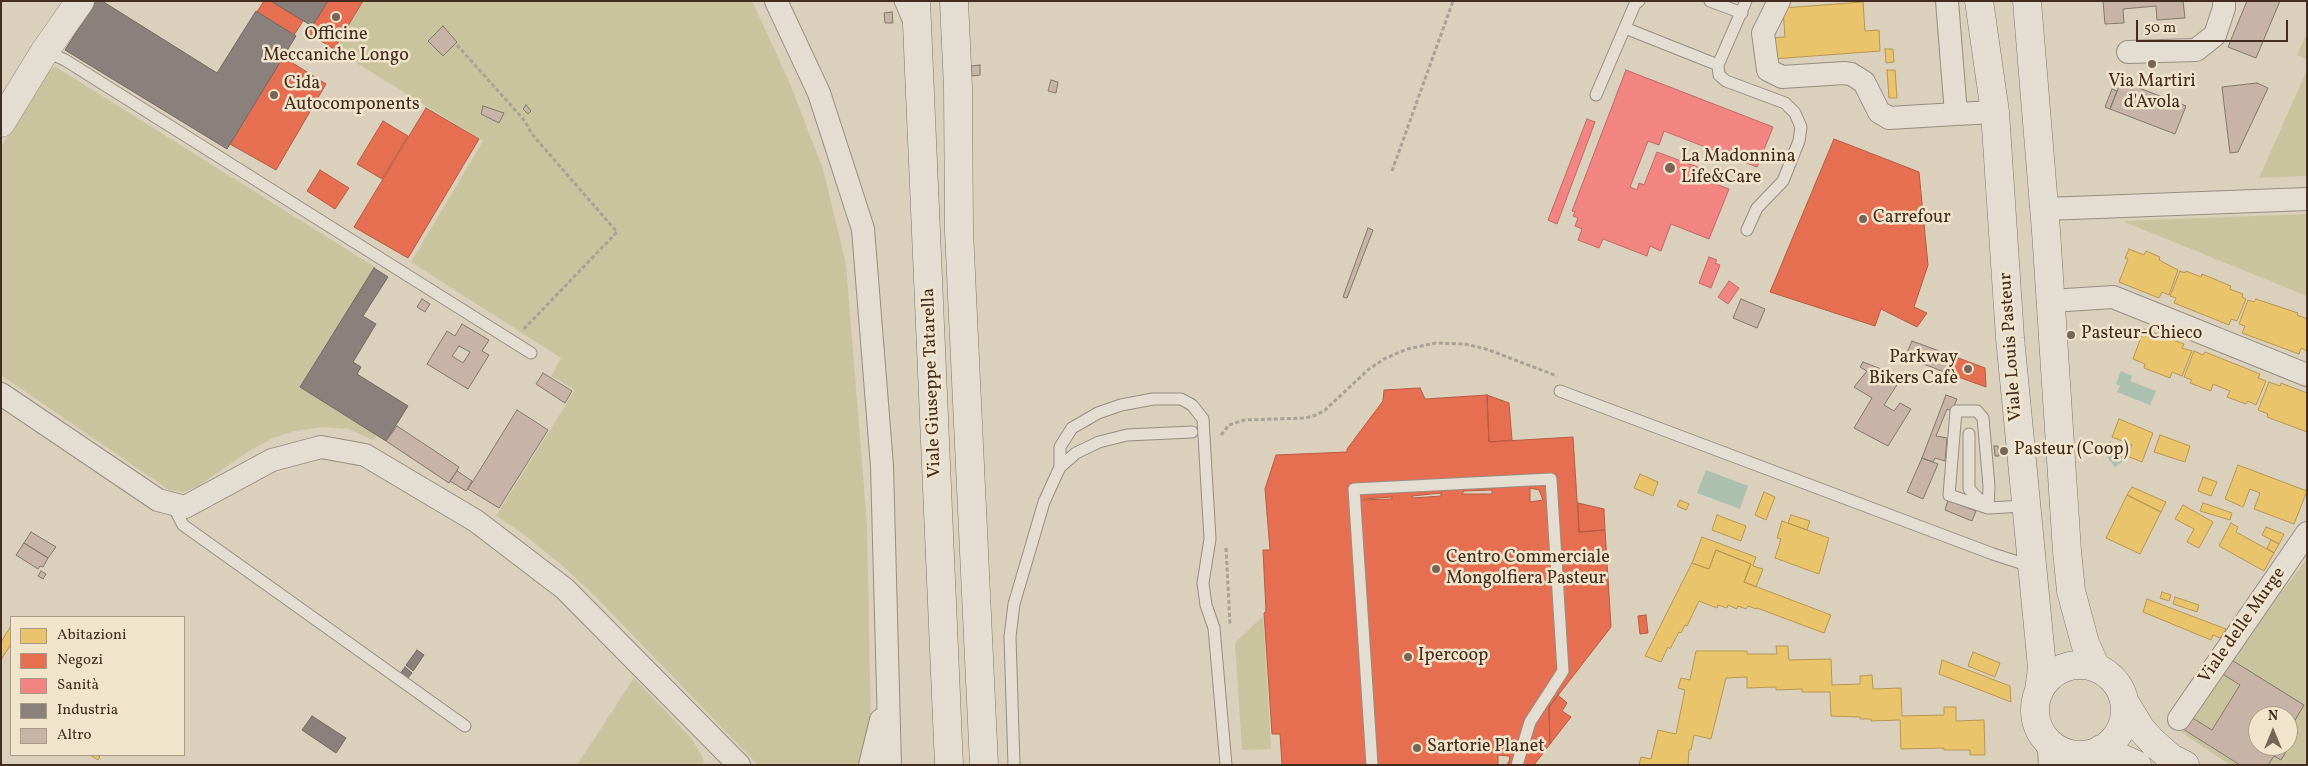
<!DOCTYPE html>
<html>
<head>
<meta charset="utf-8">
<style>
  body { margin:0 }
  #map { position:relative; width:2308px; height:766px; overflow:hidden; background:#dbd0bb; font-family:Vollkorn,serif }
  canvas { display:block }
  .frame { position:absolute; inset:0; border:2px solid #432b20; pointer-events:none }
  .legend { position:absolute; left:10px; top:616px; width:175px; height:140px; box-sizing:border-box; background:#f0e4ca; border:1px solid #ab9a86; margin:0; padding:6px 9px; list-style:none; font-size:15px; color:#432b20 }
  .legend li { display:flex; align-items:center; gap:10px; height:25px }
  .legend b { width:25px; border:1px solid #ab9a86 }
  .north { position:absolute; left:2248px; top:706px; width:50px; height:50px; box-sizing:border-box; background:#f0e4ca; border:1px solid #ab9a86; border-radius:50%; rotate:0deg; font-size:14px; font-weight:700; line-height:20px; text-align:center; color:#432b20 }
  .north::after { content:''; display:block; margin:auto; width:18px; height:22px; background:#786556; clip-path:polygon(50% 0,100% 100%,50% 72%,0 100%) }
  .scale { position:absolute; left:2136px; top:20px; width:152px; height:22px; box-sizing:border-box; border:2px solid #432b20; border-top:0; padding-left:6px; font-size:15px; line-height:18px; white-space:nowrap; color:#432b20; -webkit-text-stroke:4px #f0e4ca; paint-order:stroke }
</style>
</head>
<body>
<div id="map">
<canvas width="2308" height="766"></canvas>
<div class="frame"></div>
<ul class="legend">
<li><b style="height:14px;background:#e9c46a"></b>Abitazioni</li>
<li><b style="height:14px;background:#e76f51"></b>Negozi</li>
<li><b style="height:14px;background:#f28482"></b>Sanità</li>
<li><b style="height:14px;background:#8a817c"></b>Industria</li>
<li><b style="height:14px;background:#c8b4a7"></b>Altro</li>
</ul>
<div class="north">N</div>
<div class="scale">50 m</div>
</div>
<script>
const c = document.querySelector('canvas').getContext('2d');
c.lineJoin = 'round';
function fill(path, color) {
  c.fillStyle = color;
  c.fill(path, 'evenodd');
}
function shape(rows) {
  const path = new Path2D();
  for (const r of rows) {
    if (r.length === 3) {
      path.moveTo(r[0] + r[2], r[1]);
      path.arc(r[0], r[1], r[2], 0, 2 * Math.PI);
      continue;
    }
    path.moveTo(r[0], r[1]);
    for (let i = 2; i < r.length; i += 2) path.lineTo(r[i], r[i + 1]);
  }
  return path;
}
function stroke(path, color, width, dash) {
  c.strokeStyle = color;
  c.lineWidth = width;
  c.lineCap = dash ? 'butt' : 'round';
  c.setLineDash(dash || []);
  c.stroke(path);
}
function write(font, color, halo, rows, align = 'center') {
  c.font = font + ' Vollkorn,serif';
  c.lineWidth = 5;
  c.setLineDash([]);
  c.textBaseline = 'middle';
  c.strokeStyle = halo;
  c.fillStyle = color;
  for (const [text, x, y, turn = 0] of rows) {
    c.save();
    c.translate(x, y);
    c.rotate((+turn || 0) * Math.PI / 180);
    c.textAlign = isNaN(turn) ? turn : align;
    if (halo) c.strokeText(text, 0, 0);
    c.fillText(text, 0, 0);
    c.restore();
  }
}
const green = shape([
  [364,1,752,1,788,79,823,169,846,264,867,525,871,730,863,765,758,765,596,597,565,568,522,533,496,516,575,390,551,376,561,358,411,262,483,141,334,49],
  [2307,33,2307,60,2297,55],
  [56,67,375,267,300,387,377,435,373,440,349,429,323,427,294,431,273,438,249,451,197,487,182,492,169,490,1,375,1,147,49,68],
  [2307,70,2307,176,2259,178],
  [2307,214,2307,296,2122,221],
  [2307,559,2307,765,2230,765,2181,732,2232,656],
  [2258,716,2288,716,2288,746,2258,746],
  [1263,616,1271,749,1242,750,1235,643],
  [634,678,692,739,702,756,704,765,577,765]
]);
const water = shape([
  [2121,371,2132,376,2130,381,2156,391,2150,405,2117,392,2120,386,2116,384],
  [2110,441,2125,460,2115,467,2100,448],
  [1706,470,1748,486,1740,509,1697,493]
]);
const homes = shape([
  [1863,2,1865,31,1879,30,1880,51,1773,59,1771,38,1785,37,1783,8,1863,2],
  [1885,49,1893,49,1894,62,1886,63,1885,49],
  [1887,70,1895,70,1897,98,1889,98,1887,70],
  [2129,249,2144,255,2146,251,2160,257,2159,260,2178,270,2169,295,2162,292,2159,298,2119,282,2128,259,2125,258,2129,249],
  [2180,271,2185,273,2186,271,2201,277,2202,274,2231,286,2230,289,2243,294,2242,297,2246,299,2237,321,2231,319,2229,325,2174,303,2176,298,2170,296,2180,271],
  [2256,299,2298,313,2297,315,2307,319,2307,351,2301,348,2299,354,2242,333,2245,326,2239,324,2248,300,2254,302,2256,299],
  [2144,329,2184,344,2182,348,2192,351,2182,376,2172,372,2170,378,2144,368,2145,364,2133,359,2144,329],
  [2194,351,2203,355,2205,352,2260,374,2258,378,2266,381,2256,405,2248,401,2246,404,2227,397,2230,391,2213,384,2211,391,2190,383,2192,380,2184,377,2194,351],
  [2269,382,2280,386,2281,383,2307,393,2307,432,2267,417,2268,414,2258,410,2269,382],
  [2119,419,2153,433,2142,462,2127,456,2132,445,2112,437,2119,419],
  [2160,435,2190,446,2185,462,2154,452,2160,435],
  [2238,465,2307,491,2294,524,2254,509,2260,493,2250,489,2243,507,2225,499,2238,465],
  [1640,474,1658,482,1653,496,1634,488,1640,474],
  [2203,477,2217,482,2211,496,2198,491,2203,477],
  [2132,487,2166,502,2161,512,2127,495,2132,487],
  [1764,492,1775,497,1766,520,1755,515,1764,492],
  [2127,495,2161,512,2140,554,2106,538,2127,495],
  [1680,500,1689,504,1686,510,1677,506,1680,500],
  [2203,503,2232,513,2230,520,2200,511,2203,503],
  [2183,505,2213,522,2199,548,2187,542,2194,529,2175,519,2183,505],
  [1717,515,1746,526,1741,541,1712,530,1717,515],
  [1791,515,1810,521,1807,530,1788,523,1791,515],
  [1782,521,1829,538,1819,574,1775,558,1781,539,1777,538,1782,521],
  [2231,523,2238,527,2236,532,2274,553,2264,571,2219,546,2231,523],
  [2266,527,2284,534,2279,544,2262,535,2266,527],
  [1702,537,1756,557,1753,566,1763,569,1756,587,1744,582,1751,564,1716,550,1709,569,1692,563,1702,537],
  [2271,540,2279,544,2274,553,2267,548,2271,540],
  [1716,550,1751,564,1744,582,1831,615,1824,633,1757,608,1756,609,1748,606,1746,609,1738,606,1737,609,1728,605,1727,608,1718,605,1717,608,1699,601,1687,626,1685,625,1681,633,1679,632,1670,649,1668,647,1661,662,1645,656,1692,563,1709,569,1716,550],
  [2162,592,2171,595,2169,601,2160,598,2162,592],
  [2175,597,2199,605,2197,612,2173,604,2175,597],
  [2147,599,2173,609,2226,629,2220,638,2213,635,2211,640,2143,612,2147,599],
  [11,626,11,644,1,660,1,642,11,626],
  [1776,646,1788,646,1789,660,1831,659,1832,685,1860,684,1860,676,1872,675,1873,689,1901,688,1902,716,1944,715,1944,707,1956,707,1956,721,1984,720,1985,755,1970,755,1970,750,1944,750,1944,748,1901,749,1900,720,1871,721,1871,719,1860,719,1860,717,1831,716,1830,692,1802,692,1802,689,1776,690,1776,687,1747,688,1747,677,1726,678,1711,739,1694,735,1691,750,1689,750,1688,765,1639,765,1641,757,1651,759,1658,730,1676,734,1685,690,1678,688,1681,678,1690,680,1696,651,1747,651,1747,654,1777,654,1776,646],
  [1973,652,2000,663,1995,677,1968,666,1973,652],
  [1942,660,2010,686,2011,702,1939,674,1942,660],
  [90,755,97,755,100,757,98,760,90,755]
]);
const shops = shape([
  [264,1,271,1,303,21,294,35,257,12,264,1],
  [328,1,363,1,334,49,308,33,328,1],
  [283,57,326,84,276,170,230,144,283,57],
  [426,108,479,139,408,258,354,227,426,108],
  [383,121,408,136,382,179,357,164,383,121],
  [1834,139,1919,172,1928,265,1914,307,1927,313,1917,327,1881,309,1875,326,1770,292,1834,139],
  [320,170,349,188,335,209,307,191,320,170],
  [1953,356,1985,368,1986,387,1947,373,1953,356],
  [1420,388,1425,399,1487,395,1489,442,1573,437,1579,532,1605,530,1611,627,1549,707,1550,744,1534,765,1507,765,1510,759,1509,756,1498,755,1498,765,1282,765,1280,734,1272,734,1264,613,1266,611,1263,550,1270,550,1265,489,1276,455,1347,452,1347,449,1383,401,1384,390,1420,388],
  [1530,488,1539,490,1543,500,1530,502,1530,488],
  [1492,490,1492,494,1462,494,1464,491,1492,490],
  [1441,493,1441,496,1413,498,1412,496,1441,493],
  [1392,497,1392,499,1363,500,1364,499,1392,497],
  [1487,395,1509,403,1512,440,1489,442,1487,395],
  [1578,503,1604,509,1605,530,1579,532,1578,503],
  [1646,615,1648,633,1640,634,1638,616,1646,615],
  [1558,695,1567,703,1562,711,1571,717,1550,744,1549,707,1558,695]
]);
const health = shape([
  [1626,70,1773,127,1757,167,1664,131,1659,145,1648,141,1630,187,1637,190,1639,183,1644,185,1657,152,1703,169,1700,178,1729,189,1709,239,1671,224,1661,251,1650,246,1647,256,1603,239,1599,248,1578,240,1582,229,1575,226,1578,218,1573,216,1575,212,1572,211,1626,70],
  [1587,119,1595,122,1557,224,1548,220,1587,119],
  [1709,257,1717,260,1715,263,1720,265,1711,288,1699,283,1709,257],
  [1729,281,1739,288,1728,304,1718,297,1729,281]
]);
const industry = shape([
  [96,1,102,1,217,73,256,11,296,36,227,149,65,50,96,1],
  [271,1,328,1,312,26,271,1],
  [374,268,388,277,363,316,376,324,353,362,361,367,357,374,408,406,386,441,300,387,374,268],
  [417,650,424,655,413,671,406,665,417,650],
  [405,667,412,673,407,679,400,674,405,667],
  [312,716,346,738,336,753,302,730,312,716]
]);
const building = shape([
  [2103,1,2183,1,2185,18,2157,20,2156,6,2123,9,2124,23,2105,24,2103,1],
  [2247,1,2280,1,2256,58,2228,47,2247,1],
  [892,12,893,23,885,23,884,13,892,12],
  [443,26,457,42,443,56,428,41,443,26],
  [980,65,980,75,972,76,971,66,980,65],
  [1051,80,1058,82,1056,93,1048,91,1051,80],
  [2121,81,2186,106,2175,134,2110,109,2121,81],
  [2257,83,2268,88,2238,152,2230,153,2222,87,2257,83],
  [2112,89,2117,91,2110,109,2105,107,2112,89],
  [526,105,531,111,528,114,523,109,526,105],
  [483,106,504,113,499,123,481,114,483,106],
  [1368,228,1373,230,1347,298,1343,297,1368,228],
  [422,299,430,304,425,312,417,307,422,299],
  [1741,299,1765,309,1757,328,1733,318,1741,299],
  [462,324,489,340,482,351,489,355,468,389,427,364,447,331,455,336,462,324],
  [459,346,470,352,463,363,452,356,459,346],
  [1912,341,1953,356,1947,373,1905,357,1912,341],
  [1863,362,1902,377,1884,405,1894,411,1900,403,1911,409,1888,446,1854,428,1872,398,1854,387,1867,371,1860,367,1863,362],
  [543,373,572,391,565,403,536,384,543,373],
  [1946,395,1957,399,1952,411,1947,409,1936,436,1947,438,1945,461,1935,458,1933,462,1922,458,1946,395],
  [517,410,548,430,499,508,468,489,517,410],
  [397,426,459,467,449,483,386,441,397,426],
  [1994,446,1998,446,1999,456,1995,456,1994,446],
  [1922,458,1938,464,1923,499,1907,492,1922,458],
  [457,471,472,481,466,491,450,481,457,471],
  [1948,500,1976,511,1972,521,1945,510,1948,500],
  [31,532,56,547,48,558,24,543,31,532],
  [24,543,48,558,43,567,40,566,38,569,16,555,24,543],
  [41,571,46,574,43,579,38,576,41,571],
  [2230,659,2304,705,2291,727,2298,732,2281,760,2274,756,2268,765,2240,765,2183,729,2191,717,2212,730,2240,685,2221,673,2230,659],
  [2258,716,2288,716,2288,746,2258,746,2258,716]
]);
const path = shape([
  [457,45,525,121,531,133,617,232,522,331],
  [1392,171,1453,1],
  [1221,435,1229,425,1244,420,1305,418,1316,415,1325,410,1369,369,1384,359,1407,349,1436,343,1465,344,1486,349,1557,376],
  [1226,548,1230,624],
  [2023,708,2025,725]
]);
const service = shape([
  [900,1,908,20],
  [1710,1,1742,13],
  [1625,28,1718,65,1719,75,1726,81,1785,103,1795,113,1801,127,1799,141,1783,181,1757,208,1747,230],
  [45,51,65,60,531,353],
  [1718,65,1746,1],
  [1596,95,1635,4,1639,1],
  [1560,391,1993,554,2030,566],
  [1956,411,1977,411,1983,418,1989,486,1988,508,1949,495,1956,411],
  [1969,434,1969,489,1988,508,2025,506],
  [1060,467,1060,447,1072,428,1098,413,1121,405,1153,399,1181,399,1192,405,1203,419,1210,539,1203,583,1206,605,1214,628,1226,765],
  [172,504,183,525,465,726],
  [1014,765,1010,637,1014,604,1044,502,1060,467,1076,453,1099,442,1127,435,1192,432],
  [1372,765,1354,489,1551,479,1563,671,1530,722,1517,765]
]);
const minor = shape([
  [776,1,819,93,863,229,882,466,890,765],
  [1779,1,1763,33,1768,70,1782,77,1844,73,1851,74,1864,82,1879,112,1889,118,1956,114],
  [1947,1,1956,114,1995,112],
  [2128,52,2196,50,2215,35,2224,8,2224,1],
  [2045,209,2307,199],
  [2051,301,2113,297,2307,375],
  [1,394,158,500,185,507,272,460,321,447,365,455,476,521,565,589,739,765],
  [2179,719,2307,533],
  [2043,735,2049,750,2050,765],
  [870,765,881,720],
  [2075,765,2083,755]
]);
const tertiary = shape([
  [1,123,45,51,80,1]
]);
const secondary = shape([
  [916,1,949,765],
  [954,1,958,88,959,231,984,765],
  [1979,1,1995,112,2010,338,2042,667,2039,692],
  [2027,1,2046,231,2067,551,2071,591,2085,643,2096,668],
  [2080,710,45],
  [2124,701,2141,729,2153,742,2171,758,2185,765],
  [2101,749,2137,765]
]);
const markers = [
  [336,17,5,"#786556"],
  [2152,64,5,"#786556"],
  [274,95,5,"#786556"],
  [1670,168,6,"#786556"],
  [1863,219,5,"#786556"],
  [2071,335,5,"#786556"],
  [1968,369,5,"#786556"],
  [2004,451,5,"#786556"],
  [1436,569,5,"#786556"],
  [1408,657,5,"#786556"],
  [1417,748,5,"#786556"]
];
const poiNames = [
  ["Officine",336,36,"center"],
  ["Meccaniche Longo",336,57,"center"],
  ["Via Martiri",2152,83,"center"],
  ["d'Avola",2152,104,"center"],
  ["Cida",284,85],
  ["Autocomponents",284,106],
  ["La Madonnina",1681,158],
  ["Life&Care",1681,179],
  ["Carrefour",1873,219],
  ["Pasteur-Chieco",2081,335],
  ["Parkway",1958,359,"right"],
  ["Bikers Cafè",1958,380,"right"],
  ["Pasteur (Coop)",2014,451],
  ["Centro Commerciale",1446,559],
  ["Mongolfiera Pasteur",1446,580],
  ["Ipercoop",1418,657],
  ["Sartorie Planet",1427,748]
];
const streetNames = [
  ["Viale Louis Pasteur",2012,347,-94],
  ["Viale Giuseppe Tatarella",933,383,-92],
  ["Viale delle Murge",2243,626,-55]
];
fill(green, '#cac49e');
fill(water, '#abc0ae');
fill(homes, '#e9c46a');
stroke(homes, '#b79654', 1);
fill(shops, '#e76f51');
stroke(shops, '#b65b42', 1);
fill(health, '#f28482');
stroke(health, '#be6965', 1);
fill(industry, '#8a817c');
stroke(industry, '#756760', 1);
fill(building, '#c8b4a7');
stroke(building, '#81776c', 1);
stroke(service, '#978d81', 13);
stroke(minor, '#978d81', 24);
stroke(tertiary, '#978d81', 29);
stroke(secondary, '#81776c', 29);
stroke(path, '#a8a198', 3, [4, 2.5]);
stroke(service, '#e3ddd2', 11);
stroke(minor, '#e3ddd2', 22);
stroke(tertiary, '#e3ddd2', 28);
stroke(secondary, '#e3ddd2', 28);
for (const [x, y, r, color] of markers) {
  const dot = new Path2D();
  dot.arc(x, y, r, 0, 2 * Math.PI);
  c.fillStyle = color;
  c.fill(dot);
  stroke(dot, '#f0e4ca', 2);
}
write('18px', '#432b20', '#f0e4ca', poiNames, 'left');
write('18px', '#432b20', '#f0e4ca', streetNames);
</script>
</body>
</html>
